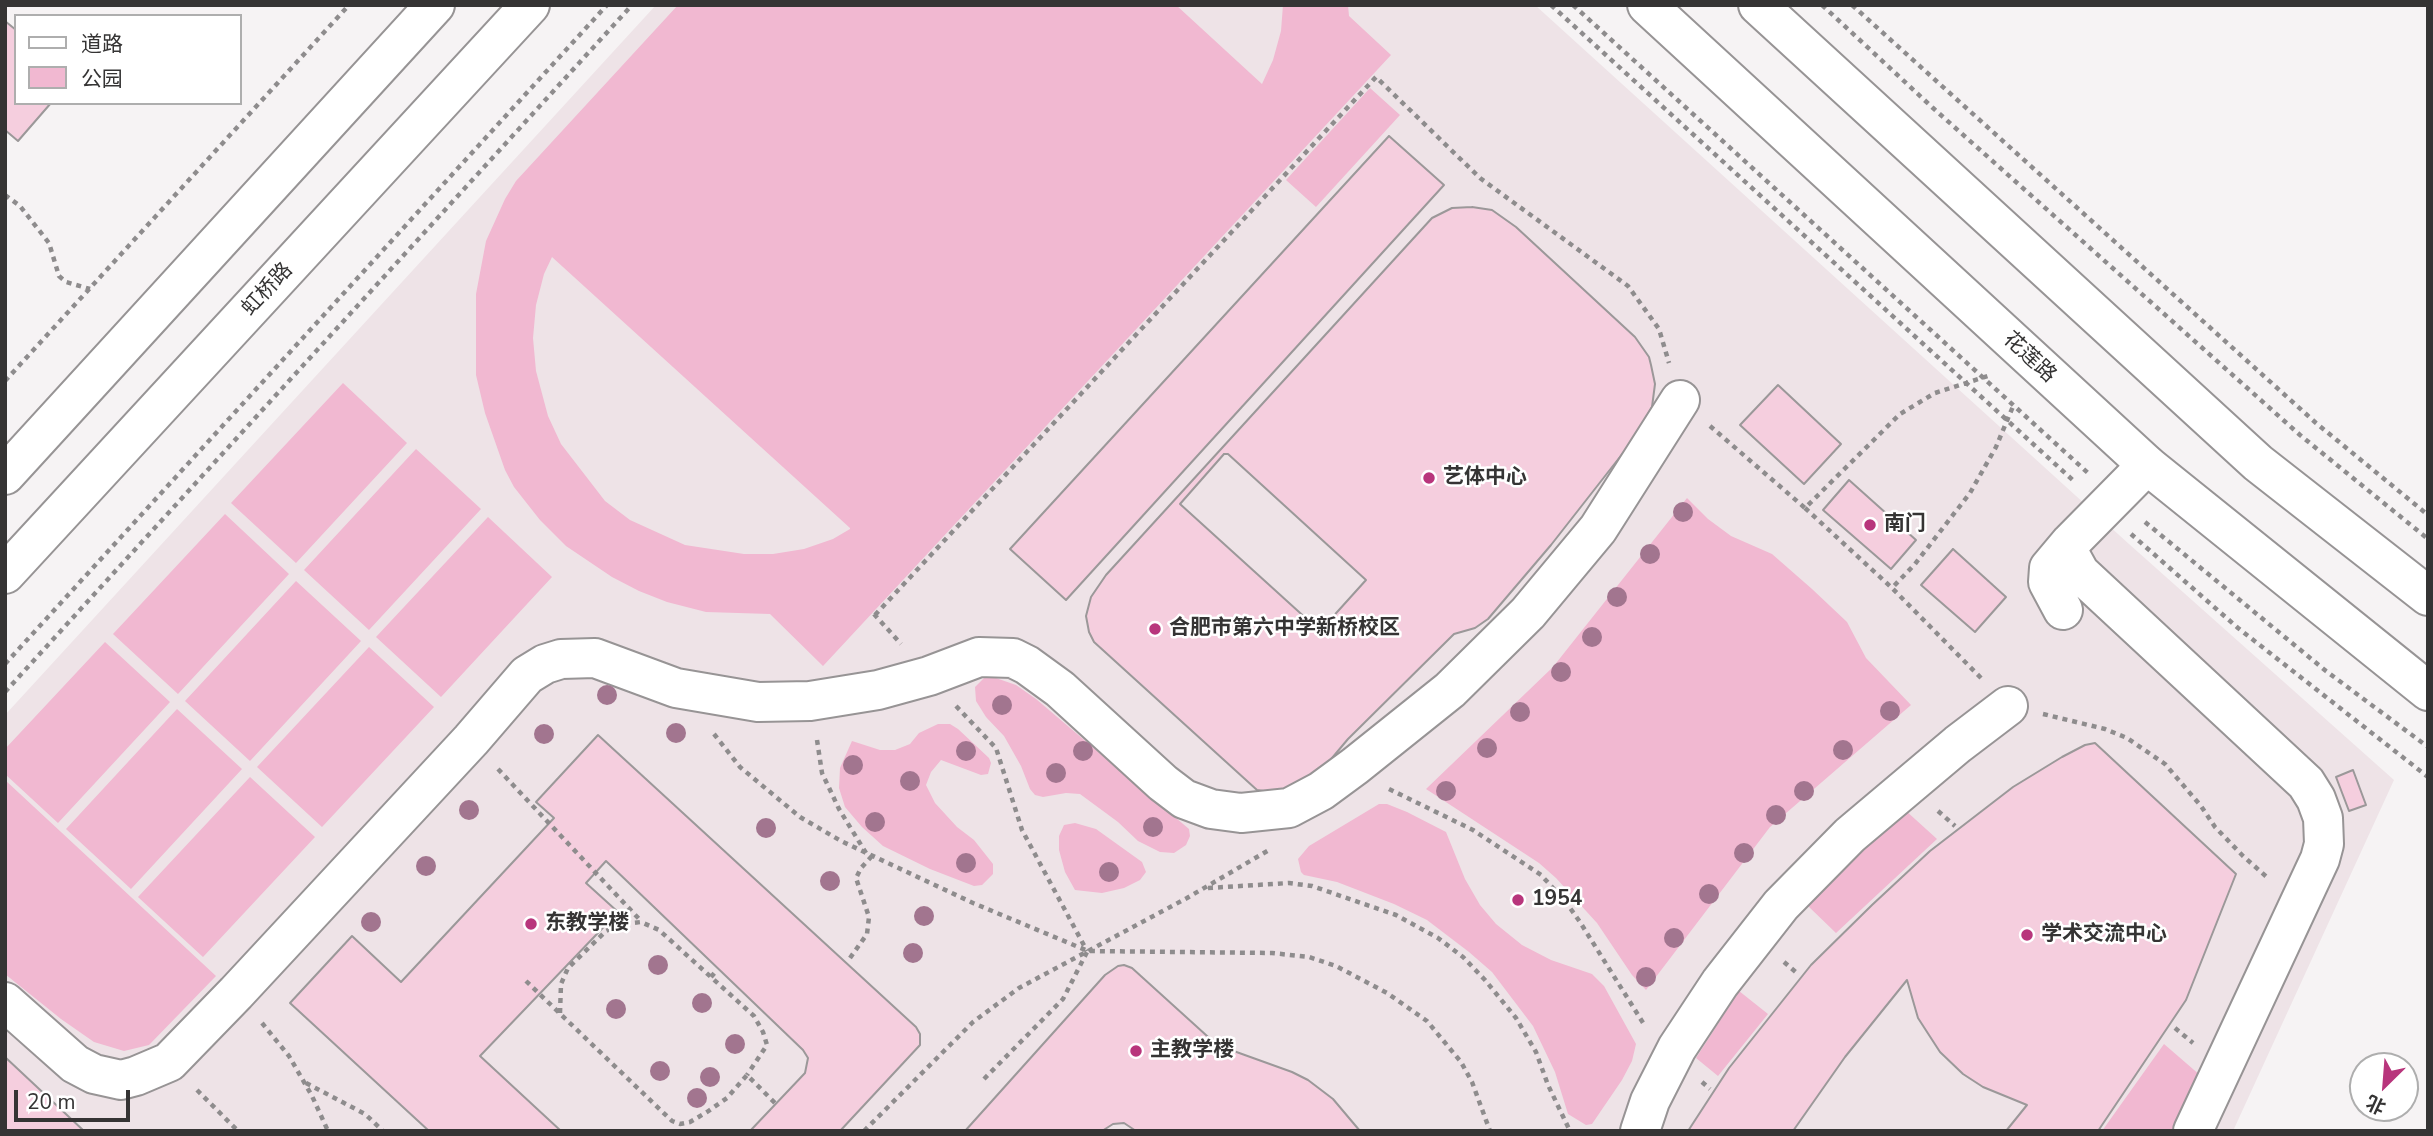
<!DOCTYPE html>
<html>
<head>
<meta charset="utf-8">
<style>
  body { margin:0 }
  #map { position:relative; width:2433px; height:1136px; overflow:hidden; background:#f6f3f4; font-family:"Nunito Sans","Noto Sans SC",sans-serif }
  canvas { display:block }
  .frame { position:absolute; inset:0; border:7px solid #353434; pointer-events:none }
  .legend { position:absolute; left:14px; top:14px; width:228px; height:91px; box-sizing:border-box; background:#fff; border:2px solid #aeaeae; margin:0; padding:9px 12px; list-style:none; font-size:21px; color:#353434 }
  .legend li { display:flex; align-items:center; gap:14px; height:35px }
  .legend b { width:35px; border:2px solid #aeaeae }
  .north { position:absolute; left:2349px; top:1052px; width:70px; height:70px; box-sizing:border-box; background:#fff; border:2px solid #aeaeae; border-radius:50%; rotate:205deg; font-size:19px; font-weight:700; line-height:28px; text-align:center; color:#353434 }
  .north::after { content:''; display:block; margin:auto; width:24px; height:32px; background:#b8357c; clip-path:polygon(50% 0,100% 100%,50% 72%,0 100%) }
  .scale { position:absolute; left:14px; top:1090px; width:116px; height:32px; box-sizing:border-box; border:4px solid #353434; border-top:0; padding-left:9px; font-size:21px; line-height:24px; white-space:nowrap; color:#353434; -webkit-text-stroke:5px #fff; paint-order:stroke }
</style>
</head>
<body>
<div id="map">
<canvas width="2433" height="1136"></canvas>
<div class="frame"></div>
<ul class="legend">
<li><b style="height:9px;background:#fff"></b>道路</li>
<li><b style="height:19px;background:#f1b8d1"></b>公园</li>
</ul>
<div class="north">北</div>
<div class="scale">20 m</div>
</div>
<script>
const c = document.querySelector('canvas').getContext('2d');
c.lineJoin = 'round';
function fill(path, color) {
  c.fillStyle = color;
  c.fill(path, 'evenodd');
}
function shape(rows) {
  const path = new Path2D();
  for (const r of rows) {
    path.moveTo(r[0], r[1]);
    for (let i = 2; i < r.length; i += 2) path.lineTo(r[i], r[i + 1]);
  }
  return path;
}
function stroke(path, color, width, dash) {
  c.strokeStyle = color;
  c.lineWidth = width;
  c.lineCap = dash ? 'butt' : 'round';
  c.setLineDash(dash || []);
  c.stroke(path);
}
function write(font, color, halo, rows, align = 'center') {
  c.font = font + ' "Nunito Sans","Noto Sans SC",sans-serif';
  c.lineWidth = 5;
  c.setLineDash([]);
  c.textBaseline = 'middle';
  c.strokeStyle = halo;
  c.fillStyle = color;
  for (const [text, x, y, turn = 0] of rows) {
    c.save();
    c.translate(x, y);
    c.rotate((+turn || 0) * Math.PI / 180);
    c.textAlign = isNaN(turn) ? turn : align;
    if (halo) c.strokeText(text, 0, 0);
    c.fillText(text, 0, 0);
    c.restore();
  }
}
const built = shape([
  [656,5,1535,5,2129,544,2394,780,2233,1131,5,1131,5,715]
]);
const green = shape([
  [678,5,1176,5,1262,84,1273,60,1281,31,1283,5,1348,5,1349,16,1391,55,823,666,770,614,706,612,667,602,639,591,612,577,566,546,540,520,514,487,505,470,485,413,476,375,476,294,486,241,505,199,516,181],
  [552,257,850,528,850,529,833,539,804,549,773,554,744,554,685,545,630,520,605,501,561,444,548,416,536,371,533,338,536,305,544,274],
  [1370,88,1400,115,1316,207,1286,180],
  [343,383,407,443,296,563,231,503],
  [416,449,481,509,369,630,304,570],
  [1687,498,1708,519,1731,536,1772,554,1812,589,1847,622,1866,658,1911,705,1770,827,1646,990,1632,975,1597,923,1556,878,1539,863,1426,789,1553,667],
  [225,514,289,574,178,694,113,634],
  [488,517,552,577,441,697,376,637],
  [296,581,361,641,250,761,185,701],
  [105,642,170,702,58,823,5,774,5,749],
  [369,647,434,707,322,827,257,767],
  [993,677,1016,685,1036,699,1176,818,1189,829,1190,836,1186,845,1174,853,1160,852,1138,841,1118,822,1080,794,1066,793,1043,797,1035,795,1030,789,1021,766,1004,736,986,717,976,701,975,687,984,678],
  [177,709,242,769,131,889,66,829],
  [938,724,950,724,958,729,989,758,991,763,988,774,981,775,941,760,931,772,926,785,935,803,957,827,974,840,993,864,993,874,982,885,974,886,930,869,883,846,862,827,845,807,839,788,840,768,852,741,880,750,895,750,910,744,919,733],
  [250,777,315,837,203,957,138,897],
  [5,780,216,976,149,1045,124,1051,94,1042,61,1019,5,974],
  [1379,804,1387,804,1407,812,1446,832,1465,879,1480,905,1496,924,1522,945,1551,960,1592,974,1604,986,1636,1044,1632,1061,1622,1080,1592,1124,1586,1125,1568,1114,1555,1072,1533,1026,1492,972,1469,952,1427,920,1394,904,1337,882,1304,875,1301,872,1298,859,1309,846],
  [1905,810,1937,839,1836,933,1807,905,1845,865],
  [1075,823,1096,829,1142,862,1146,872,1140,880,1124,888,1102,893,1075,890,1065,872,1059,850,1059,836,1064,825],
  [1739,991,1768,1014,1718,1076,1696,1058],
  [2164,1044,2201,1076,2175,1131,2102,1131]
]);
const building = shape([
  [5,21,16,30,16,103,51,103,18,141,5,130,5,21],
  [1389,136,1444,185,1066,600,1010,549,1389,136],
  [1472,207,1492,210,1516,227,1635,337,1649,357,1651,365,1655,384,1652,407,1634,439,1551,545,1488,619,1475,628,1454,634,1348,739,1327,764,1282,794,1257,790,1094,642,1089,632,1086,616,1091,597,1106,575,1432,218,1452,208,1472,207],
  [1224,454,1228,454,1366,580,1320,631,1180,504,1224,454],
  [1778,385,1841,444,1804,484,1740,425,1778,385],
  [1849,480,1916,540,1891,569,1823,510,1849,480],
  [1953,549,2006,597,1975,632,1921,585,1953,549],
  [598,735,916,1027,920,1034,920,1045,840,1131,750,1131,805,1073,808,1058,803,1050,606,861,586,883,618,912,480,1056,561,1131,429,1131,290,1003,352,936,401,982,554,818,536,802,598,735],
  [2095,743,2236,874,2186,1000,2098,1131,2006,1131,2027,1105,1983,1087,1963,1074,1940,1052,1918,1018,1907,980,1845,1057,1793,1131,1688,1131,1729,1068,1811,965,1872,905,1930,851,2013,787,2062,757,2085,745,2095,743],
  [2353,770,2366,805,2349,811,2336,777,2353,770],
  [1124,965,1132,968,1217,1045,1292,1072,1308,1080,1333,1099,1360,1131,1136,1131,1124,1123,1113,1124,1102,1131,965,1131,1105,975,1118,966,1124,965],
  [5,1057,84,1131,5,1131,5,1057]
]);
const path = shape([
  [1551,5,2076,483],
  [1573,5,2088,473],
  [1822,5,1933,108,2300,435,2428,539],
  [1852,5,2316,423,2428,515],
  [5,195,20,206,49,243,59,276,66,282,90,289],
  [5,381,349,5],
  [1710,426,1805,508,1900,414,1935,393,1991,375],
  [1805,508,1892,588],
  [2145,522,2326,671,2428,747],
  [2131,534,2238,628,2428,777],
  [874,614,901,644],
  [875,615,1376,77,1480,178,1628,286,1659,329,1669,363],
  [5,664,607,5],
  [1981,678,1892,588,1915,564,1970,493,1996,447,2014,404],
  [5,692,632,5],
  [956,706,996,748,1022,830,1087,951],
  [2043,714,2105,729,2127,738,2165,764,2201,806,2215,827,2243,856,2269,879],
  [714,734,740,767,800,817,841,841,973,903,1088,951,1272,953,1309,957,1336,966,1387,993,1427,1021,1461,1062,1472,1082,1490,1131],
  [817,740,822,773,839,809,866,853],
  [498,769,641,921],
  [1389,789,1473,830,1541,875,1565,901,1580,922,1645,1026],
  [1938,811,1955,826],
  [1208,888,1289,883,1312,886,1396,915,1438,938,1463,957,1485,980,1516,1018,1536,1052,1548,1085,1570,1131],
  [850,958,867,934,869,917,856,878,861,868,872,856],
  [1784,962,1798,974],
  [711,977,717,970],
  [526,981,672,1121,680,1124,690,1122,707,1112,727,1098,747,1075,778,1106],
  [560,1013,561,984,568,968,606,931,622,924,641,922,659,930,754,1016,763,1032,767,1045,747,1075],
  [262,1023,289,1056,312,1096,328,1131],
  [2175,1028,2193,1043],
  [984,1079,1063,999,1087,952],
  [1702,1082,1710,1089],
  [306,1083,365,1114,383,1131],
  [197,1090,238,1131],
  [864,1131,973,1022,1019,988,1187,898,1269,850]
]);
const minor = shape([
  [2070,543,2070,555,2080,573,2306,783,2316,799,2323,818,2324,844,2320,859,2193,1131],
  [2063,610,2048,582,2049,568,2070,543,2147,465],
  [5,1002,75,1064,94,1074,121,1080,136,1076,169,1062,236,993,471,740,527,675,545,664,561,659,595,658,676,688,758,702,810,701,878,690,929,676,979,657,1013,658,1027,665,1060,689,1163,783,1184,799,1211,809,1241,813,1289,808,1321,791,1355,766,1450,690,1528,613,1598,529,1680,400],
  [1640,1131,1650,1101,1677,1048,1720,983,1781,905,1850,835,1958,744,2008,706]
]);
const major = shape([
  [1647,5,2147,465,2428,691],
  [1758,5,2258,463,2428,596],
  [5,475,435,5],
  [5,574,530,5]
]);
const trees = [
  [1683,512],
  [1650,554],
  [1617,597],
  [1592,637],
  [1561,672],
  [607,695],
  [1002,705],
  [1890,711],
  [1520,712],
  [676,733],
  [544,734],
  [1487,748],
  [1843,750],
  [966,751],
  [1083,751],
  [853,765],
  [1056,773],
  [910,781],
  [1446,791],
  [1804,791],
  [469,810],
  [1776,815],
  [875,822],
  [1153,827],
  [766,828],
  [1744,853],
  [966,863],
  [426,866],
  [1109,872],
  [830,881],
  [1709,894],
  [924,916],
  [371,922],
  [1674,938],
  [913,953],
  [658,965],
  [1646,977],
  [702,1003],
  [616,1009],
  [735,1044],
  [660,1071],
  [710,1077],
  [697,1098]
];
const markers = [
  [1429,478,7,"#b8357c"],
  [1870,525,7,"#b8357c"],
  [1155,629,7,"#b8357c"],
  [1518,900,7,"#b8357c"],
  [531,924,7,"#b8357c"],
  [2027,935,7,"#b8357c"],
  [1136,1051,7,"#b8357c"]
];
const streetNames = [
  ["虹桥路",268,290,-47],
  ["花莲路",2029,358,43]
];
const poiNames = [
  ["艺体中心",1443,478],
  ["南门",1884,525],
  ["合肥市第六中学新桥校区",1169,629],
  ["1954",1532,900],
  ["东教学楼",545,924],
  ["学术交流中心",2041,935],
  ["主教学楼",1150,1051]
];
fill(built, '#eee3e7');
fill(green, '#f1b8d1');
fill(building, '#f5cede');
stroke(building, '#9b9899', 2);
stroke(minor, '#979495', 42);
stroke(major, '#979495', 42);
stroke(path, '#8e8c8d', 4.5, [5, 5]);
stroke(minor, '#fff', 38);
stroke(major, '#fff', 38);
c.fillStyle = '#a2758f';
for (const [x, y] of trees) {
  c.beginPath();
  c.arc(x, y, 10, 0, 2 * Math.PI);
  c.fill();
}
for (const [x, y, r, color] of markers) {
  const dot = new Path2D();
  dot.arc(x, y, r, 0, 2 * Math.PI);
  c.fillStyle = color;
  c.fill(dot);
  stroke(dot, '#fff', 2.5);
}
write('21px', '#353434', '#fff', streetNames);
write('bold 21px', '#353434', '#fff', poiNames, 'left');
</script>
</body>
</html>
